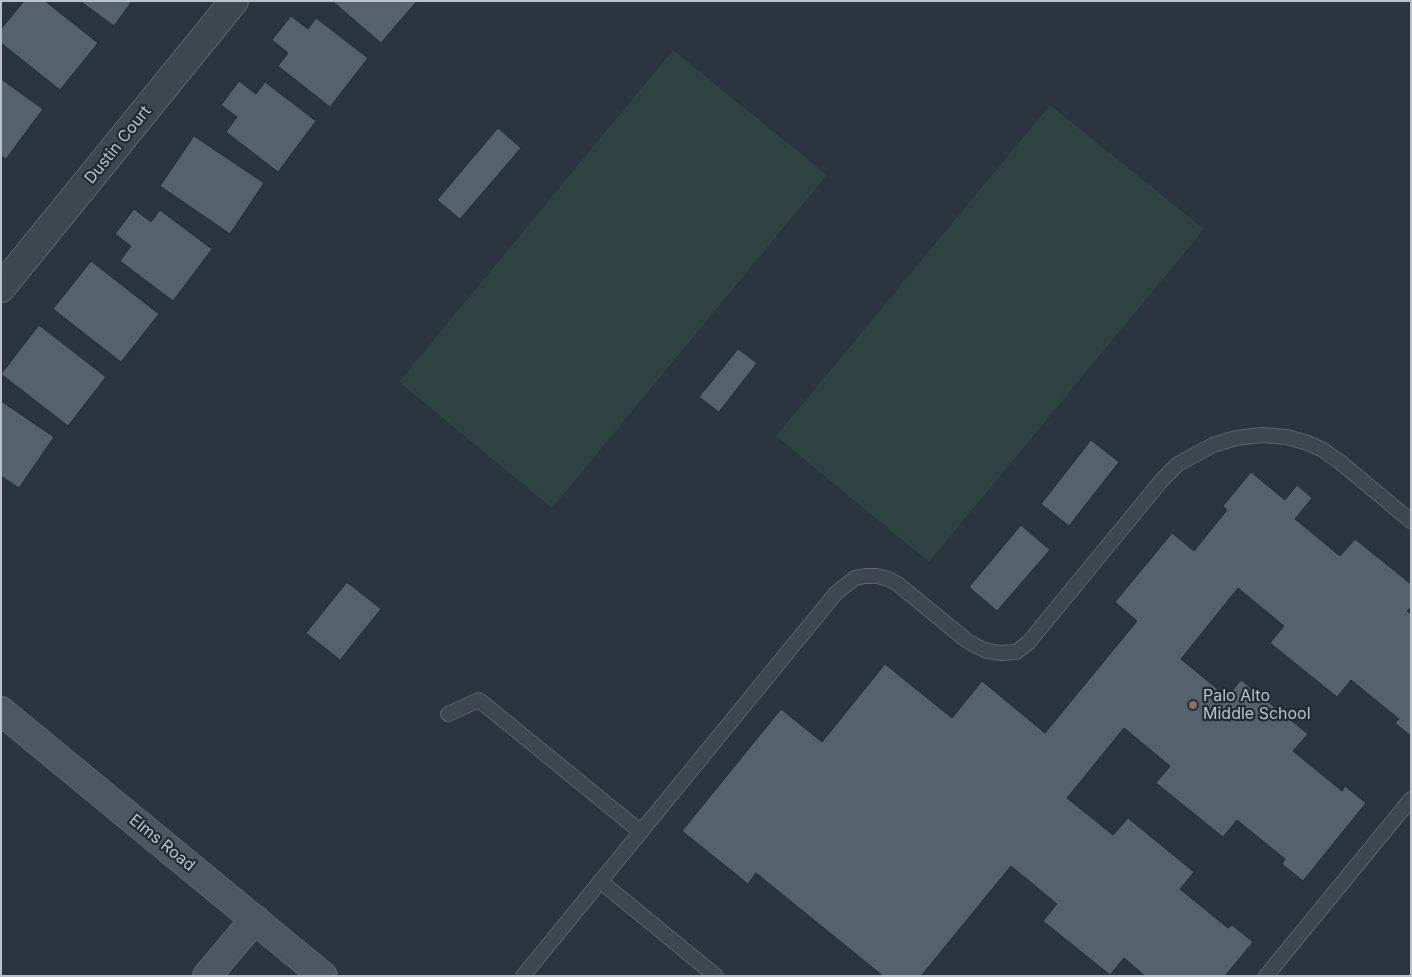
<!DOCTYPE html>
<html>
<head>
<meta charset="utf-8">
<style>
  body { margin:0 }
  #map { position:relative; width:1412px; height:977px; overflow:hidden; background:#2a353f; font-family:Inter,sans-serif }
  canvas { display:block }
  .frame { position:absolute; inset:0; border:2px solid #bbc2c9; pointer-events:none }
</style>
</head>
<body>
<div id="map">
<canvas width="1412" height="977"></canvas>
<div class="frame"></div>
</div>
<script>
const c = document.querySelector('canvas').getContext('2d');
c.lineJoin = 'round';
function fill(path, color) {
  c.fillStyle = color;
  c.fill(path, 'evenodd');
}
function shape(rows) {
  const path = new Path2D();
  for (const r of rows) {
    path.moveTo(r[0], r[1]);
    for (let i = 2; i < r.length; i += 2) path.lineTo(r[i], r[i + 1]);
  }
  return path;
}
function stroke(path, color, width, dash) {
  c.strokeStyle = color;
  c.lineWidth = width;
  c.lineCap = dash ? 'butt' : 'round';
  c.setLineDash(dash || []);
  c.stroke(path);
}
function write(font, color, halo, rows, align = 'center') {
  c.font = font + ' Inter,sans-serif';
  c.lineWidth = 4.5;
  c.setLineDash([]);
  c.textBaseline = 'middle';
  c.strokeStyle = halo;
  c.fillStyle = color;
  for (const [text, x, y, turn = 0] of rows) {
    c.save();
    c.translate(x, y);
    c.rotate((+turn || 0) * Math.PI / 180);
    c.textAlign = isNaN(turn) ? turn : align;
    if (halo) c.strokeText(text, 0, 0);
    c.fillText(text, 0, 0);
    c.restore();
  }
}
const green = shape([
  [673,50,827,175,552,508,399,382],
  [1050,105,1204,229,929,562,776,436]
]);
const building = shape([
  [24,1,45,1,98,43,60,90,1,43,1,29,24,1],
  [80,1,132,1,114,26,80,1],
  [332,1,417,1,381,43,332,1],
  [291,16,308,29,316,18,368,58,330,107,278,66,288,53,272,40,291,16],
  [1,79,43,109,6,159,1,156,1,79],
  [239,81,256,94,265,82,316,121,278,172,226,132,237,117,221,105,239,81],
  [498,128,521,148,460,219,437,200,498,128],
  [194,136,264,183,230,234,160,186,194,136],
  [134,209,151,222,160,210,212,249,173,301,120,261,131,246,115,234,134,209],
  [91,261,159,314,121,362,53,309,91,261],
  [39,325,106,377,68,426,1,374,39,325],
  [738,349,757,363,719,412,699,397,738,349],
  [1,401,54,437,19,488,1,476,1,401],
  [1091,440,1119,462,1069,526,1041,504,1091,440],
  [1251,472,1285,500,1297,485,1312,498,1295,519,1340,556,1355,539,1411,584,1411,607,1407,611,1411,614,1411,736,1395,723,1399,719,1351,680,1337,697,1270,643,1284,626,1238,588,1181,659,1227,697,1241,680,1308,734,1293,751,1342,791,1345,786,1366,803,1303,881,1282,864,1285,859,1237,820,1223,837,1156,783,1170,766,1124,728,1067,798,1113,835,1128,818,1194,872,1180,889,1228,928,1232,925,1253,942,1225,976,1145,976,1124,958,1110,975,1043,921,1057,904,1011,866,921,976,883,976,756,873,748,884,682,831,781,709,822,742,885,664,952,718,982,681,1045,733,1137,621,1115,602,1172,533,1194,551,1227,510,1223,506,1251,472],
  [1021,525,1050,550,997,611,969,587,1021,525],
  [347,582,381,609,340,660,306,633,347,582]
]);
const lane = shape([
  [448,714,479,700,641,832],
  [600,881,716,976],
  [523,976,836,593,855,578,865,576,877,576,889,579,899,585,966,640,976,646,987,651,1001,653,1016,652,1028,643,1162,480,1178,464,1213,445,1236,438,1262,435,1287,437,1308,443,1323,450,1340,462,1411,521],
  [1266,976,1411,799]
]);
const street = shape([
  [1,288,234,1]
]);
const secondary = shape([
  [1,711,323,976],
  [207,976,255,919]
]);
const markers = [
  [1193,705,5,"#8d6e63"]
];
const streetNames = [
  ["Dustin Court",118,145,-51],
  ["Elms Road",162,843,39]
];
const poiNames = [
  ["Palo Alto",1203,696],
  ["Middle School",1203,714]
];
fill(green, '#2f4342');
fill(building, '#56626b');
stroke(building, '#252e36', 1);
stroke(lane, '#5c656c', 16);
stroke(street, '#5c656c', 30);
stroke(secondary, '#5c656c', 30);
stroke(lane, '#3e474f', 14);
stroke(street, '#3e474f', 28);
stroke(secondary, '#4c5762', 28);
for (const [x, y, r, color] of markers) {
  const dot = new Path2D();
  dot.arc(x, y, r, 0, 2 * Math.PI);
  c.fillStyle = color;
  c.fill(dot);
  stroke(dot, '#222c34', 2);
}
write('16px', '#bbc2c9', '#222c34', streetNames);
write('16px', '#bbc2c9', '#222c34', poiNames, 'left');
</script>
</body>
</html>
